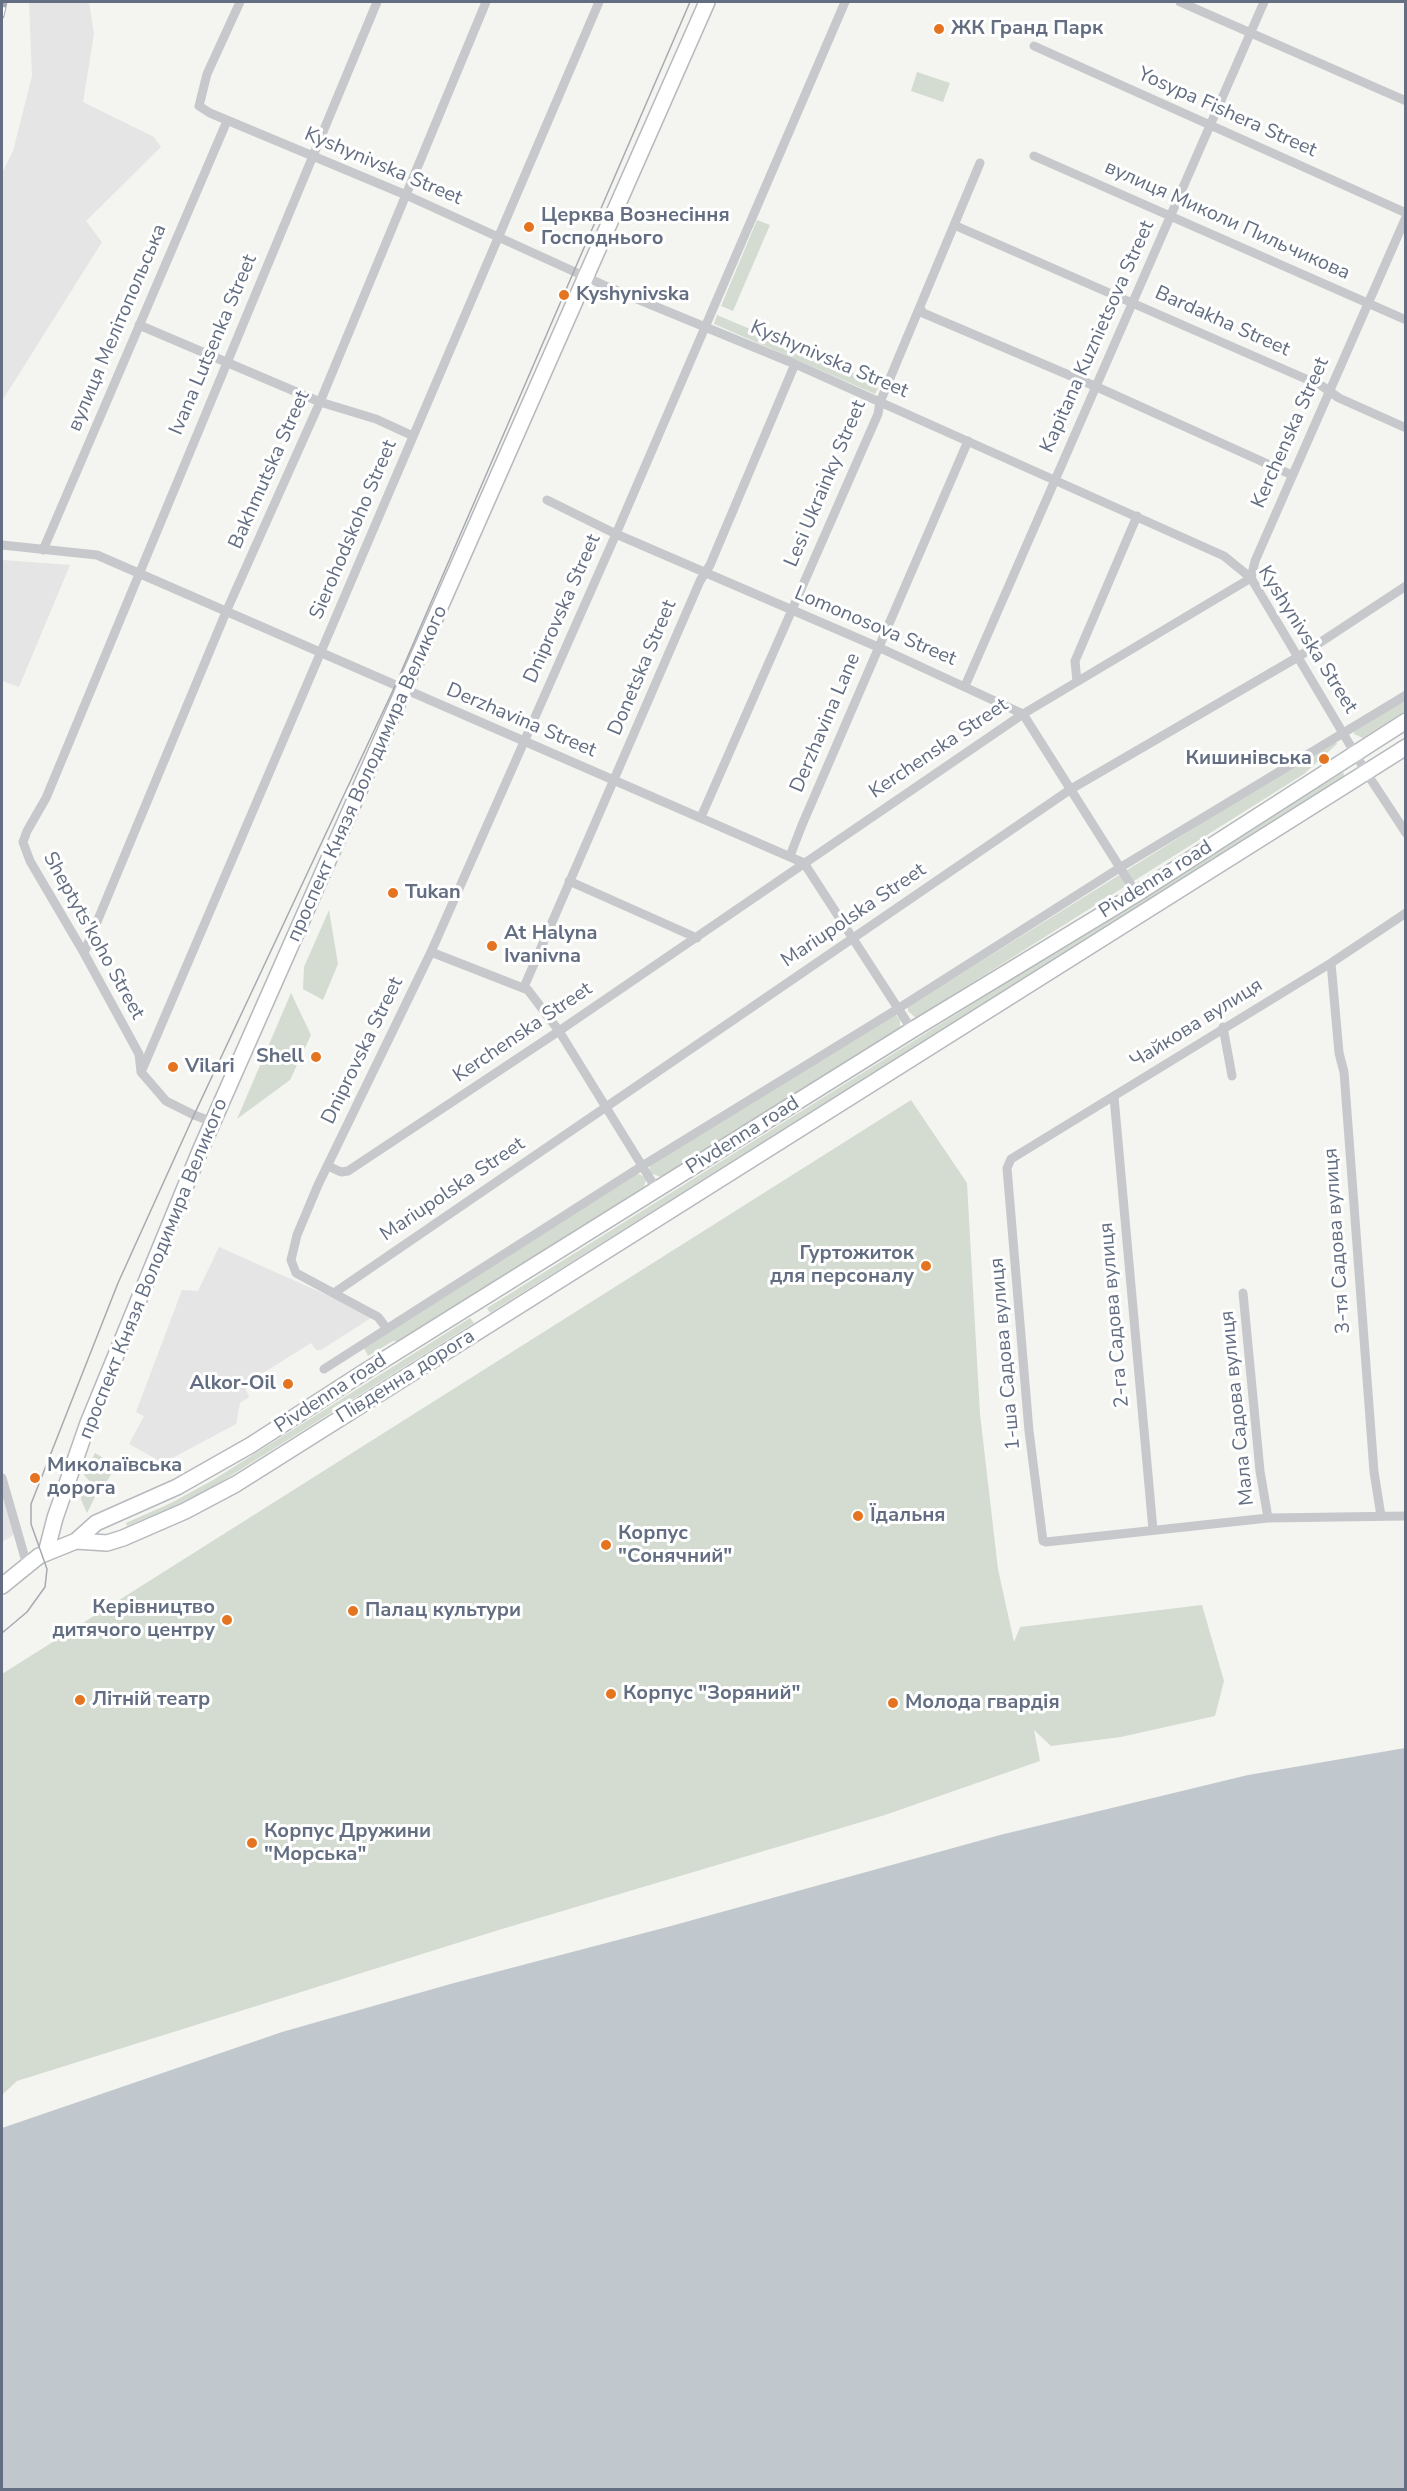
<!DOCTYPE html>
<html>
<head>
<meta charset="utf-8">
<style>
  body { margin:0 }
  #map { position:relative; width:1407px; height:2491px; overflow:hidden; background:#f4f5f0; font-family:"Nunito Sans",sans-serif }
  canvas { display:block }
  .frame { position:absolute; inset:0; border:3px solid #636e82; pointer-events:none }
</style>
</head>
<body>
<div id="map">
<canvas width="1407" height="2491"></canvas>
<div class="frame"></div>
</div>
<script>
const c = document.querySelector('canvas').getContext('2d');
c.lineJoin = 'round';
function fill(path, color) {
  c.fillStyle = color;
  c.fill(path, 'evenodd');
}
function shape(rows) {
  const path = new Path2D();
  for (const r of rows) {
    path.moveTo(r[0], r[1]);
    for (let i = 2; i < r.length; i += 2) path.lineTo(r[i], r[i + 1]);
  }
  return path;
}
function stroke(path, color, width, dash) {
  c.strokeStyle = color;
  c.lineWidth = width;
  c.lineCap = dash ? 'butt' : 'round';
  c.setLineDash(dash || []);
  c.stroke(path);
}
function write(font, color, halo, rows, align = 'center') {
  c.font = font + ' "Nunito Sans",sans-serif';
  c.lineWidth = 6;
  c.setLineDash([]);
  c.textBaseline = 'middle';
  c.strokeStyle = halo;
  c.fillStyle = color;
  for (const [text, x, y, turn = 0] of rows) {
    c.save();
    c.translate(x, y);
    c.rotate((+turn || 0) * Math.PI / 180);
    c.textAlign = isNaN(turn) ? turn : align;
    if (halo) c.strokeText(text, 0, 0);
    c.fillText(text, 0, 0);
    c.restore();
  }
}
const built = shape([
  [29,2,89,2,94,34,83,102,154,137,161,147,86,221,102,242,2,401,2,173,13,151,32,76],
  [2,560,70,565,19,687,2,681],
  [219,1247,374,1316,321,1350,316,1350,311,1343,244,1385,249,1397,240,1403,236,1424,163,1463,129,1444,144,1416,136,1412,182,1290,198,1291],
  [2,1490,15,1534,2,1542]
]);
const green = shape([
  [917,72,950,83,943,102,911,91],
  [757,220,770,225,733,311,721,306],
  [717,315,880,384,875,394,714,324],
  [1405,699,1405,711,1363,738,1354,734,1354,731],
  [1335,740,1337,744,1304,774,916,1018,908,1011,908,1007],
  [1343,772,1345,777,490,1313,487,1308],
  [329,910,338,964,323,1000,303,989,304,967],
  [291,993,311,1035,290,1080,237,1119],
  [895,1014,900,1020,900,1027,661,1177,650,1173,650,1166],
  [911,1100,967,1183,980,1414,998,1569,1014,1642,1020,1627,1202,1605,1224,1681,1215,1716,1121,1737,1051,1746,1034,1730,1040,1761,885,1815,502,1929,17,2081,2,2095,2,1674],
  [636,1173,643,1176,646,1180,644,1187,399,1341,393,1341,368,1356,364,1348],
  [470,1318,474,1323,216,1485,173,1507,127,1526,126,1523,171,1503,213,1480],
  [95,1453,116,1466,100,1493,84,1475],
  [81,1485,95,1497,87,1513,81,1500]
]);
const water = shape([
  [1405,1748,1405,2489,2,2489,2,2128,282,2032,454,1983,671,1926,1000,1835,1248,1775]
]);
const minor = shape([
  [240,2,207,74,199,106,210,113,406,195,608,287,795,364,1224,556,1251,578,1366,772,1406,833],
  [1180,2,1406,101],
  [1034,46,1406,213],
  [1034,156,1406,320],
  [954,225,1322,386,1339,398,1406,428],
  [920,308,923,313,1097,387,1292,475],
  [139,325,320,402,376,419,413,436],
  [547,500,616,534,878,647,1023,714,1136,893],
  [2,545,97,555,804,863,912,1030],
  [43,550,227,121],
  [1077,682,1075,661,1137,516],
  [965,686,1264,2],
  [701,817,878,414,880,402,980,163],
  [790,856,802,825,968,441],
  [569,881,697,938],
  [1406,913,1331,963,1011,1159,1007,1168,1029,1431,1043,1541,1046,1542,1268,1518,1406,1516],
  [431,952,528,990,559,1031,657,1190],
  [84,953,226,612,320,402,486,2],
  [1331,963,1339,1053,1344,1072,1374,1472,1381,1516],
  [524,987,700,581,710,565,795,364],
  [1223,1027,1232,1076],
  [142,1070,599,2],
  [1114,1097,1153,1530],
  [213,1122,194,1115,166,1101,141,1072,139,1054,84,953,30,861,23,842,27,831,46,798,377,2],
  [328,1166,341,1172,348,1171,559,1031,1023,714,1251,578,1255,561,1406,217],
  [334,1293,1071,789,1298,657,1406,586],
  [1243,1293,1260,1471,1268,1518],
  [387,1329,378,1317,296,1273,291,1260,297,1235,318,1185,431,952,616,534,845,2],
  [324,1369,642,1166,899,1008,1121,867,1406,695],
  [2,1478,27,1565]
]);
const primary = shape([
  [76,1541,107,1543,123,1538,185,1511,236,1484,1406,747],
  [46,1553,55,1518,88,1423,200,1151,707,2],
  [2,1586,39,1556,76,1541,96,1523,177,1487,251,1445,361,1374,912,1030,1141,891,1406,721]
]);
const tram = shape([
  [2,1633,27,1612,45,1587,47,1569,31,1524,31,1504,118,1283,194,1115,395,686,690,2]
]);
const rail = shape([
  [2,16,5,2]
]);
const markers = [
  [939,29,6,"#e57420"],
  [529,227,6,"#e57420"],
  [564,295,6,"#e57420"],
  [1324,759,6,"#e57420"],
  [393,893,6,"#e57420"],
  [492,946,6,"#e57420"],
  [316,1057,6,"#e57420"],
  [173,1067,6,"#e57420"],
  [926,1266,6,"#e57420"],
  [288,1384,6,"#e57420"],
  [35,1478,6,"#e57420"],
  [858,1516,6,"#e57420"],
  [606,1545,6,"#e57420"],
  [353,1611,6,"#e57420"],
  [227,1620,6,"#e57420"],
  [611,1694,6,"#e57420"],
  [80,1700,6,"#e57420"],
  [893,1703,6,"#e57420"],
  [252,1843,6,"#e57420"]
];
const poiNames = [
  ["ЖК Гранд Парк",951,29],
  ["Церква Вознесіння",541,216],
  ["Господнього",541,239],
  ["Kyshynivska",576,295],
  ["Кишинівська",1312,759,"right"],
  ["Tukan",405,893],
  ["At Halyna",504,934],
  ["Ivanivna",504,957],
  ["Shell",304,1057,"right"],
  ["Vilari",185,1067],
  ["Гуртожиток",914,1254,"right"],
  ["для персоналу",914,1277,"right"],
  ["Alkor-Oil",276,1384,"right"],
  ["Миколаївська",47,1466],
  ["дорога",47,1489],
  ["Їдальня",870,1516],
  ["Корпус",618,1534],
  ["\"Сонячний\"",618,1557],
  ["Керівництво",215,1608,"right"],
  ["дитячого центру",215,1631,"right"],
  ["Палац культури",365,1611],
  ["Корпус \"Зоряний\"",623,1694],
  ["Літній театр",92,1700],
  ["Молода гвардія",905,1703],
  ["Корпус Дружини",264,1832],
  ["\"Морська\"",264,1855]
];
const streetNames = [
  ["Yosypa Fishera Street",1227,113,24],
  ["Kyshynivska Street",383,167,23],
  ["вулиця Миколи Пильчикова",1227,221,24],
  ["Bardakha Street",1222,322,24],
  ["вулиця Мелітопольська",118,328,-67],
  ["Kapitana Kuznietsova Street",1098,337,-66],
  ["Ivana Lutsenka Street",214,345,-67],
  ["Kyshynivska Street",829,360,23],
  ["Kerchenska Street",1291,433,-66],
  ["Bakhmutska Street",270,470,-66],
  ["Lesi Ukrainky Street",826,484,-67],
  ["Sierohodskoho Street",354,530,-67],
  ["Dniprovska Street",563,609,-66],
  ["Lomonosova Street",875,627,23],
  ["Kyshynivska Street",1307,640,58],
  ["Donetska Street",643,668,-67],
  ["Derzhavina Street",521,721,23],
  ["Derzhavina Lane",826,723,-67],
  ["Kerchenska Street",939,749,-34],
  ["проспект Князя Володимира Великого",368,774,-66],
  ["Pivdenna road",1156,880,-32],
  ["Mariupolska Street",854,916,-34],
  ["Sheptyts'koho Street",93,936,61],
  ["Чайкова вулиця",1197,1024,-32],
  ["Kerchenska Street",523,1033,-34],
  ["Dniprovska Street",363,1051,-64],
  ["Pivdenna road",743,1136,-32],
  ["Mariupolska Street",453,1190,-34],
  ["3-тя Садова вулиця",1338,1241,-94],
  ["проспект Князя Володимира Великого",154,1269,-68],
  ["2-га Садова вулиця",1115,1315,-95],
  ["1-ша Садова вулиця",1006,1354,-95],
  ["Південна дорога",406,1377,-32],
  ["Pivdenna road",331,1394,-33],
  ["Мала Садова вулиця",1238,1408,-96]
];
fill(built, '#e4e5e4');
fill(green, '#d4dcd1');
fill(water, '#c0c8ce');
stroke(primary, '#b6b9bd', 18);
stroke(minor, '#c6c8cc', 9);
stroke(primary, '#fff', 15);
stroke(tram, '#a6a9b0', 1.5);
stroke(rail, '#a6a9b0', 5);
stroke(rail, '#fff', 3, [9]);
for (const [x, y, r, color] of markers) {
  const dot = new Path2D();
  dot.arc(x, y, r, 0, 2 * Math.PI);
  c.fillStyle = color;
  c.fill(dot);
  stroke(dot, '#fff', 2);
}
write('bold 20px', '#636e82', '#fff', poiNames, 'left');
write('20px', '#636e82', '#fff', streetNames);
</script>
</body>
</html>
